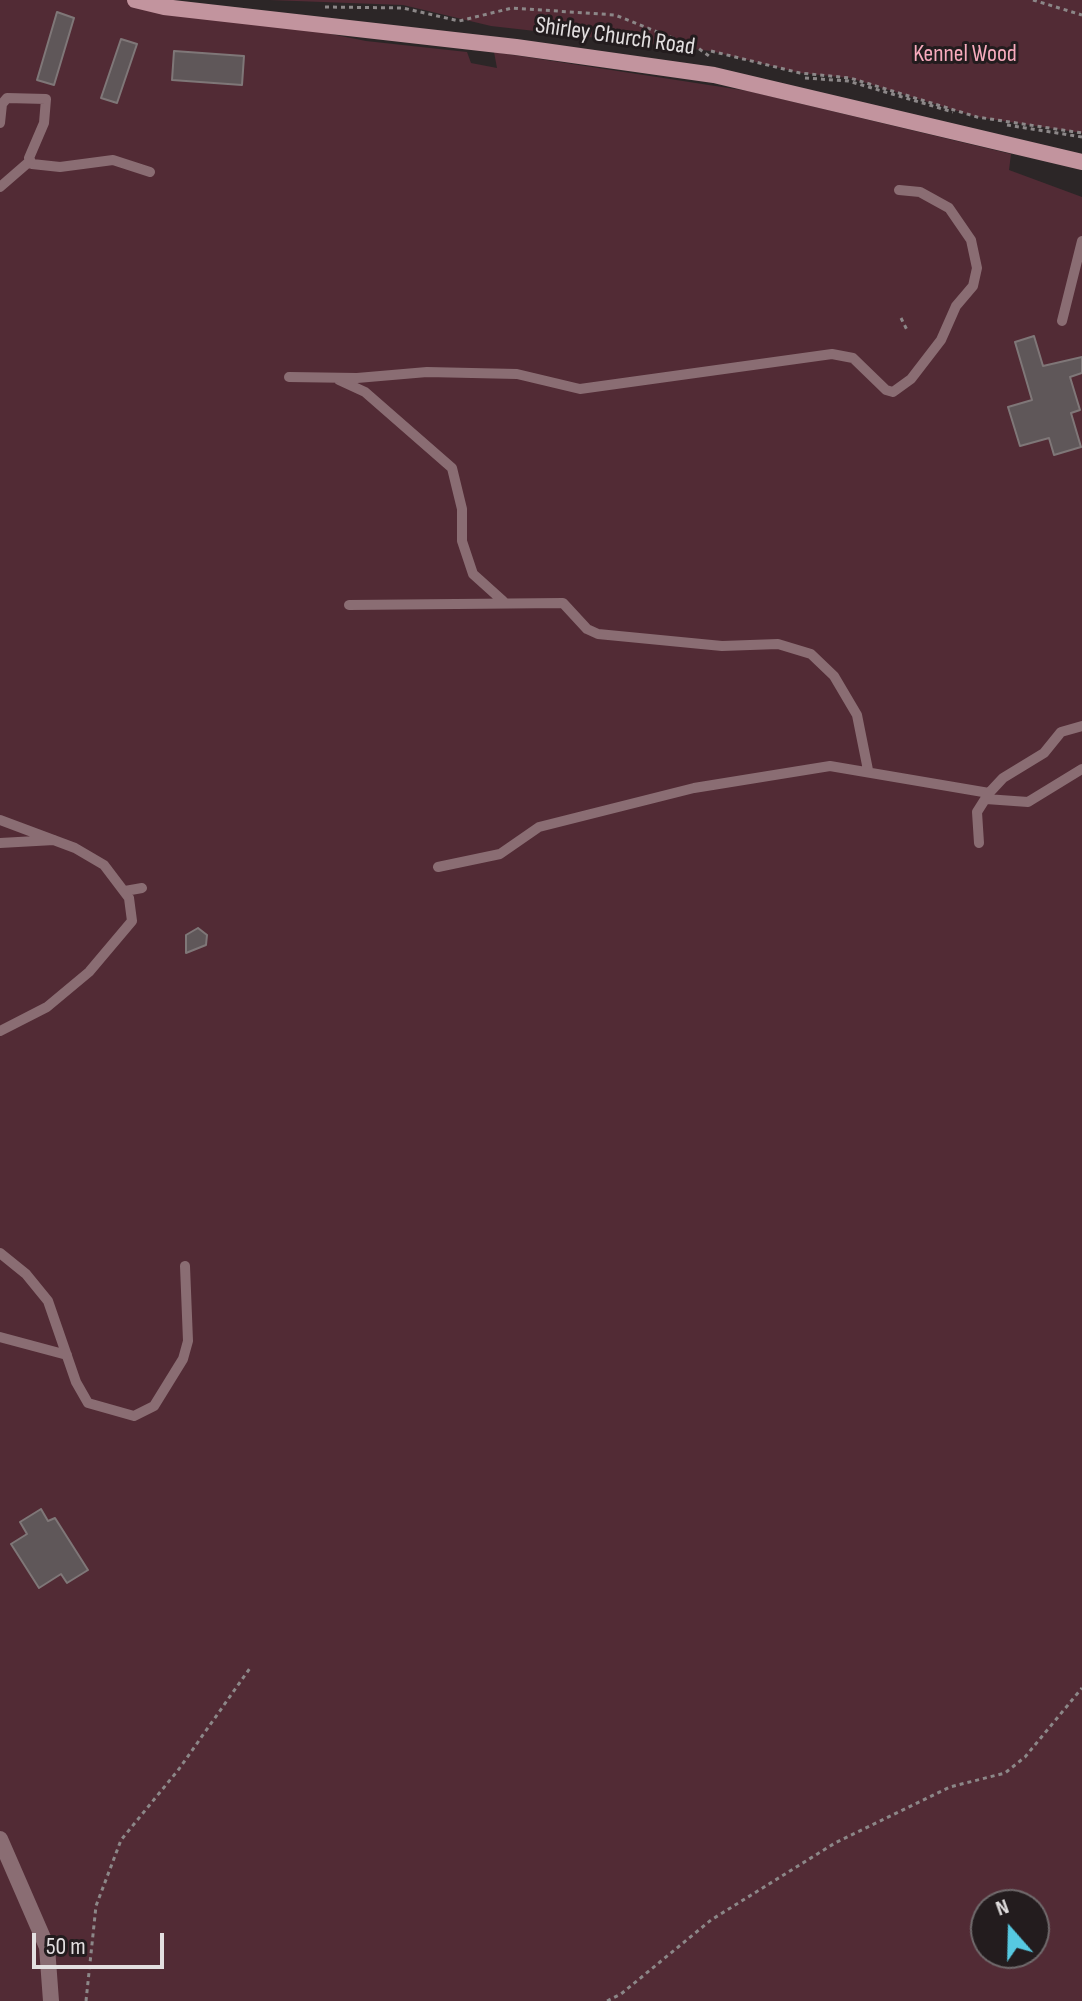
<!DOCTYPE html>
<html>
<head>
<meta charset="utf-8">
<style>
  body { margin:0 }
  #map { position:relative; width:1082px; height:2001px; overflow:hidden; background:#2c2627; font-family:"Sofia Sans Condensed",sans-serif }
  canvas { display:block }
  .north { position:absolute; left:970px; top:1889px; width:80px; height:80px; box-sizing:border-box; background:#231c1e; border:2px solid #706a6c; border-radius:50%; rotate:340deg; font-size:22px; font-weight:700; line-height:32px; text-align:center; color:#e3dfe0 }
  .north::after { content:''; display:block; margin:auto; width:28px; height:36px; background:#56c9e1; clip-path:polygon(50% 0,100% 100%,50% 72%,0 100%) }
  .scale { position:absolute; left:32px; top:1933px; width:132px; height:36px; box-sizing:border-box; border:4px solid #e3dfe0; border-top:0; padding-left:10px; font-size:24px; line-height:28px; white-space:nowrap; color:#e3dfe0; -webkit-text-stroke:6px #231c1e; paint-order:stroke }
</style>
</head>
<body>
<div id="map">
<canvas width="1082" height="2001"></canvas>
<div class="north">N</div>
<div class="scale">50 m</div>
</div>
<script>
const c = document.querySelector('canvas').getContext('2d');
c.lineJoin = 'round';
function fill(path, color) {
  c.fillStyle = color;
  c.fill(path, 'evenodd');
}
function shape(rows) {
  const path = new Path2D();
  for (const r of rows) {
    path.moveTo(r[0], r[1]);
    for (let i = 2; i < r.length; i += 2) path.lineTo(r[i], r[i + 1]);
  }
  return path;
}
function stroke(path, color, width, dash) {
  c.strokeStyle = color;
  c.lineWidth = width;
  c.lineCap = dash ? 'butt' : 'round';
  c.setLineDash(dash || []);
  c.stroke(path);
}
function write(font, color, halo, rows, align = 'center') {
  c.font = font + ' "Sofia Sans Condensed",sans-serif';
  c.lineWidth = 6;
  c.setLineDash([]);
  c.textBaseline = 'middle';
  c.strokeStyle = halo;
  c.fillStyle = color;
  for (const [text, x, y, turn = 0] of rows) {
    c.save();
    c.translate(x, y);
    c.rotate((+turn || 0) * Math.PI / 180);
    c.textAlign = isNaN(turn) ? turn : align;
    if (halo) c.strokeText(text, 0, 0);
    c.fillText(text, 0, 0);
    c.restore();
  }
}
const green = shape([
  [0,0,159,0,366,41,467,52,471,63,497,68,494,52,748,91,1011,154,1009,170,1082,197,1082,2001,0,2001],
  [986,1905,1034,1905,1034,1953,986,1953],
  [269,0,1082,0,1082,133,977,117,850,78,800,73,711,51,491,26,403,5]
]);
const building = shape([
  [57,12,74,18,54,85,37,80,57,12],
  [121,39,137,44,117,103,101,98,121,39],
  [174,51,244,56,242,85,172,80,174,51],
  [1034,336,1043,366,1082,357,1082,373,1070,377,1080,410,1071,413,1081,447,1054,455,1049,438,1020,446,1008,407,1032,400,1015,342,1034,336],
  [198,928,207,935,206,945,186,953,186,935,198,928],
  [41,1509,48,1521,55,1518,88,1570,67,1583,61,1574,39,1588,11,1544,27,1534,20,1522,41,1509]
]);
const path = shape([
  [1033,0,1082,15],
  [325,7,403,8,459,21,512,8,615,15,698,48,709,56],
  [711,51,800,73,850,78,977,117,1082,133],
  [805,78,848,81,953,112],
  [1007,125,1082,137],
  [901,318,907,330],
  [86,2001,96,1906,121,1840,179,1769,250,1668],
  [607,2001,621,1994,711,1920,835,1843,950,1787,1005,1773,1025,1757,1082,1688]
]);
const lane = shape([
  [0,123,2,104,7,98,46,99,44,123,29,158,32,164,60,167,113,160,150,172],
  [0,187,30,161],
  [1062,321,1082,241],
  [289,377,357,378,427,372,517,374,580,389,832,354,853,358,886,390,893,392,911,379,941,340,956,306,973,286,977,268,971,240,949,208,920,192,899,190],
  [339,380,365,392,452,468,462,509,462,541,473,574,503,601],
  [349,605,563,603,587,629,598,634,722,646,778,644,811,654,834,676,857,715,868,770],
  [986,799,1028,802,1082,769],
  [0,820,75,848,104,865,129,898,132,921,89,972,47,1007,0,1031],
  [0,843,54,840],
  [979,843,977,812,989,793,1003,778,1044,753,1061,732,1082,726],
  [438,867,500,854,539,827,694,788,830,766,989,793],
  [125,891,142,888],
  [0,1253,26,1274,48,1301,76,1382,88,1403,134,1416,154,1406,183,1359,188,1341,185,1266],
  [0,1337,67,1355]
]);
const street = shape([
  [0,1839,47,1947,51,2001]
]);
const secondary = shape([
  [135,0,164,7,516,47,714,75,1082,162]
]);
const streetNames = [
  ["Shirley Church Road",615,37,8]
];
const parkNames = [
  ["Kennel Wood",965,55]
];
fill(green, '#522b35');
fill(building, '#5f5759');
stroke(building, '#7f7778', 2);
stroke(path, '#8c8788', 3, [4, 4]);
stroke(lane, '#8a6d73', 10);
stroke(street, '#8a6d73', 16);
stroke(secondary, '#c2949e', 16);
write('24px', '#e3dfe0', '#231c1e', streetNames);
write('24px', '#f7abbd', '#231c1e', parkNames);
</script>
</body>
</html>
